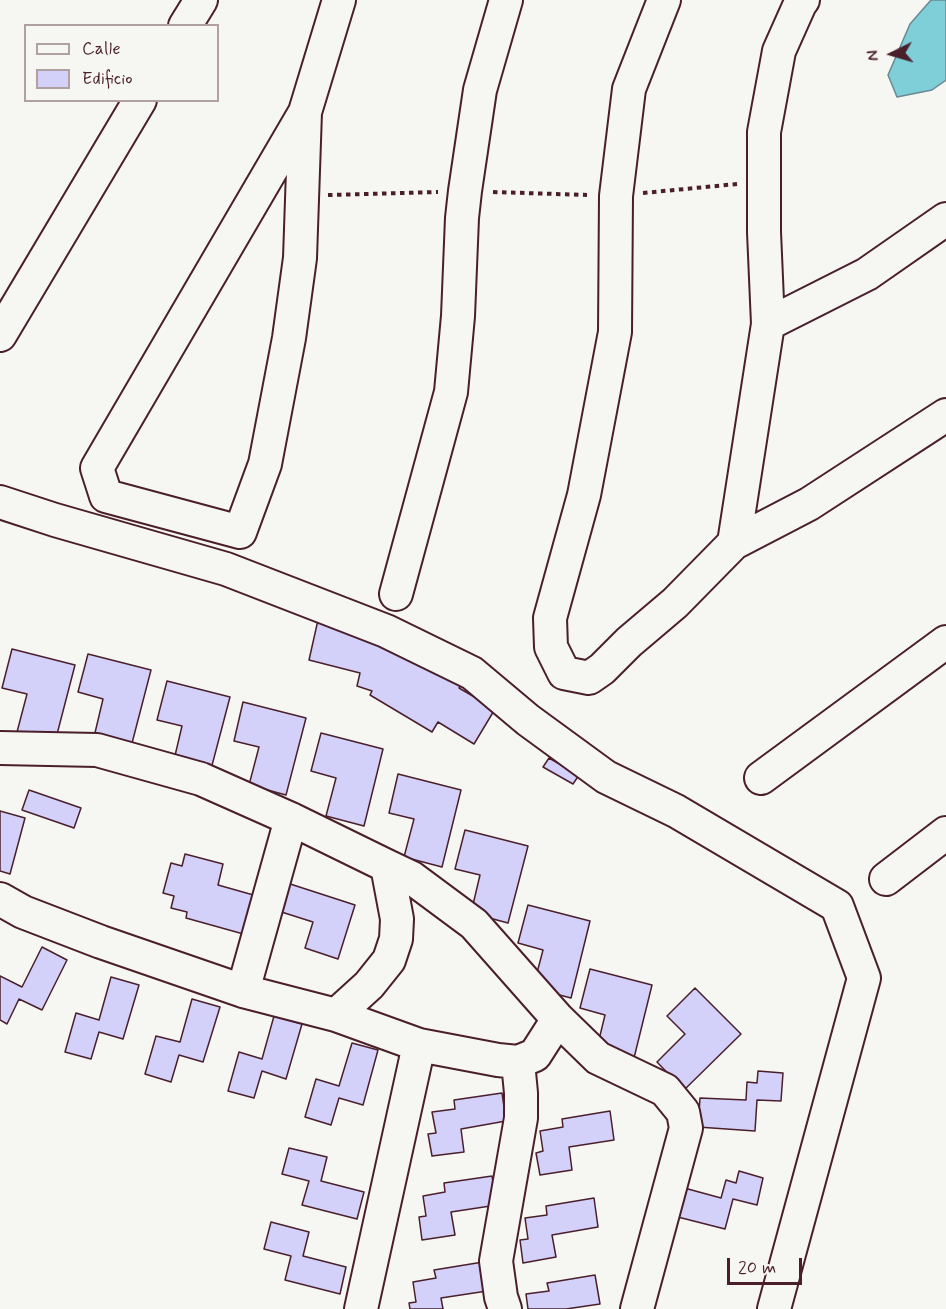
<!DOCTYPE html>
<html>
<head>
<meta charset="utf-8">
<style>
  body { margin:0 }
  #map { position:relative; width:946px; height:1309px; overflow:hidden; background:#f6f6f2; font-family:Mynerve,sans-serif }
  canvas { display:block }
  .legend { position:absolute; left:24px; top:24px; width:195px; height:78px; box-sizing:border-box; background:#f6f6f2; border:2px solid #b1a0a2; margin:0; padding:8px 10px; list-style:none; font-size:18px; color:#4a1f2b }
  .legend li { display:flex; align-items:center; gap:12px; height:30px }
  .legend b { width:30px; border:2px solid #b1a0a2 }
  .north { position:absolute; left:862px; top:24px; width:60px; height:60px; -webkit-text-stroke:4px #f6f6f2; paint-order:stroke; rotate:265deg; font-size:16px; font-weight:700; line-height:24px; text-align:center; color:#4a1f2b }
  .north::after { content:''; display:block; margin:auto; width:21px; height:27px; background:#4a1f2b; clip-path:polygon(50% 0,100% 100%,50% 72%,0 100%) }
  .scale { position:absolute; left:727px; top:1258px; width:75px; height:27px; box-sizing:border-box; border:3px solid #4a1f2b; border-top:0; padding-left:8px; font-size:18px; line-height:21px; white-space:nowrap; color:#4a1f2b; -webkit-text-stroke:4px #f6f6f2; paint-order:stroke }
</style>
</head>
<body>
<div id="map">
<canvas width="946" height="1309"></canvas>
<ul class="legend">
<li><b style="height:8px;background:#f6f6f2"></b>Calle</li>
<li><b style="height:16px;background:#d3d1fa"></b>Edificio</li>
</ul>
<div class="north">N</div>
<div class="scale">20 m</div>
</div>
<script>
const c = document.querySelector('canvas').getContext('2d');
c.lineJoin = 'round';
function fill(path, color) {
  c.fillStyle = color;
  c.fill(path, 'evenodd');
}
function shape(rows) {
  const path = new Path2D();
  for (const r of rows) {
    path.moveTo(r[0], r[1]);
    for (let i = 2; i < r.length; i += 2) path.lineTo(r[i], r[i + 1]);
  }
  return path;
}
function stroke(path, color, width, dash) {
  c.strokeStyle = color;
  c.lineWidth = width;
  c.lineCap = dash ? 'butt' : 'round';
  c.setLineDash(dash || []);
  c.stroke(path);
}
const water = shape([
  [931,0,946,0,946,80,932,90,897,97,888,75,910,24,931,0]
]);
const building = shape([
  [318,620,401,643,464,681,459,688,495,709,474,744,438,722,432,732,370,695,372,691,357,686,360,673,309,660,318,620],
  [12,649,75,665,55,742,17,732,27,694,2,688,12,649],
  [88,654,151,670,131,747,94,737,103,699,78,692,88,654],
  [167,681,230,697,210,773,173,764,182,726,157,720,167,681],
  [243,702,306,718,286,795,249,785,259,747,234,741,243,702],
  [321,733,383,749,364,826,326,816,336,778,311,771,321,733],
  [549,758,579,775,573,784,543,767,549,758],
  [398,774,461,790,442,867,404,857,414,819,389,813,398,774],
  [29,790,81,808,74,828,22,810,29,790],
  [0,811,25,818,10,874,0,871,0,811],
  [465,830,528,846,508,923,471,913,480,875,455,869,465,830],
  [185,854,223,864,218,885,257,896,247,935,186,918,187,912,171,908,174,896,163,893,171,863,182,866,185,854],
  [281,881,355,905,338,959,305,948,313,922,272,909,281,881],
  [528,905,590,921,571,998,533,988,543,950,518,943,528,905],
  [42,947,67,960,42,1010,19,999,7,1024,0,1020,0,976,22,987,42,947],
  [590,969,652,985,633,1062,596,1052,605,1015,580,1008,590,969],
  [111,977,139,985,123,1039,99,1032,91,1059,65,1052,76,1013,99,1020,111,977],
  [695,988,741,1034,684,1090,657,1062,685,1034,667,1016,695,988],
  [192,999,220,1007,203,1062,179,1055,171,1082,145,1074,156,1036,180,1042,192,999],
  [274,1016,302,1024,286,1079,262,1071,254,1098,228,1091,239,1052,262,1059,274,1016],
  [352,1043,378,1050,363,1105,339,1098,331,1125,305,1117,316,1079,339,1086,352,1043],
  [758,1071,783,1073,781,1101,757,1100,755,1131,698,1127,700,1098,746,1100,747,1082,757,1083,758,1071],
  [502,1093,506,1121,461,1129,464,1152,432,1156,428,1134,436,1133,432,1112,455,1109,454,1100,502,1093],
  [610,1111,614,1140,569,1147,572,1170,540,1175,536,1153,543,1151,540,1131,563,1127,562,1119,610,1111],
  [289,1148,327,1157,321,1181,364,1192,357,1219,302,1205,309,1181,282,1174,289,1148],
  [739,1171,763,1178,757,1205,733,1199,725,1229,670,1215,677,1186,721,1198,726,1180,736,1183,739,1171],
  [492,1176,497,1205,451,1212,455,1235,422,1240,419,1217,426,1216,423,1196,445,1192,444,1183,492,1176],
  [594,1198,598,1227,552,1235,556,1257,523,1263,520,1240,528,1239,525,1218,547,1215,546,1206,594,1198],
  [271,1222,309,1232,303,1256,346,1267,340,1294,285,1280,291,1256,264,1249,271,1222],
  [483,1262,487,1291,441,1298,443,1309,410,1309,409,1303,416,1302,413,1282,436,1278,434,1270,483,1262],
  [595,1275,600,1304,566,1309,528,1309,526,1294,549,1291,547,1283,595,1275]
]);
const path = shape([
  [493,192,587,195],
  [643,193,737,184],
  [328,195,438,192]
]);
const minor = shape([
  [664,0,629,89,616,196,615,332,584,495,550,618,551,647,564,673,589,678,602,669,629,642,675,603,734,543,809,504,946,415],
  [185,26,201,0],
  [305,112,300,258,289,338,265,464,240,532,106,496,97,468,305,112,339,0],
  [768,324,867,274,946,219],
  [0,335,140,100],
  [0,502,55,520,226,569,386,631,472,673,528,720,606,777,676,811,837,906,864,978,774,1309],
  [734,543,768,324,764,232,764,132,779,51,800,4,803,0],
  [396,594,451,392,458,316,462,218,465,191,480,90,506,0],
  [0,748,97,750,201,779,291,819,387,866,412,878,474,924,558,1019,598,1058,665,1090,683,1112,686,1128,637,1309],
  [761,778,946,642],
  [886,879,946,833],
  [0,899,23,912,101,942,243,991,336,1015,419,1045,498,1060,518,1062,535,1055,558,1019],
  [243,991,291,819],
  [336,1015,369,985,389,960,396,939,397,919,387,866],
  [361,1309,419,1045],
  [505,1309,501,1297,496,1261,521,1118,521,1093,518,1062]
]);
fill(water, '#7ecfd8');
stroke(water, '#698993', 1.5);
fill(building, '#d3d1fa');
stroke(building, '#4a1f2b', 1.5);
stroke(minor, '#4a1f2b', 36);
stroke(path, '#4a1f2b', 4, [4.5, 4.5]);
stroke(minor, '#f6f6f2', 32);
</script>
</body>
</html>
